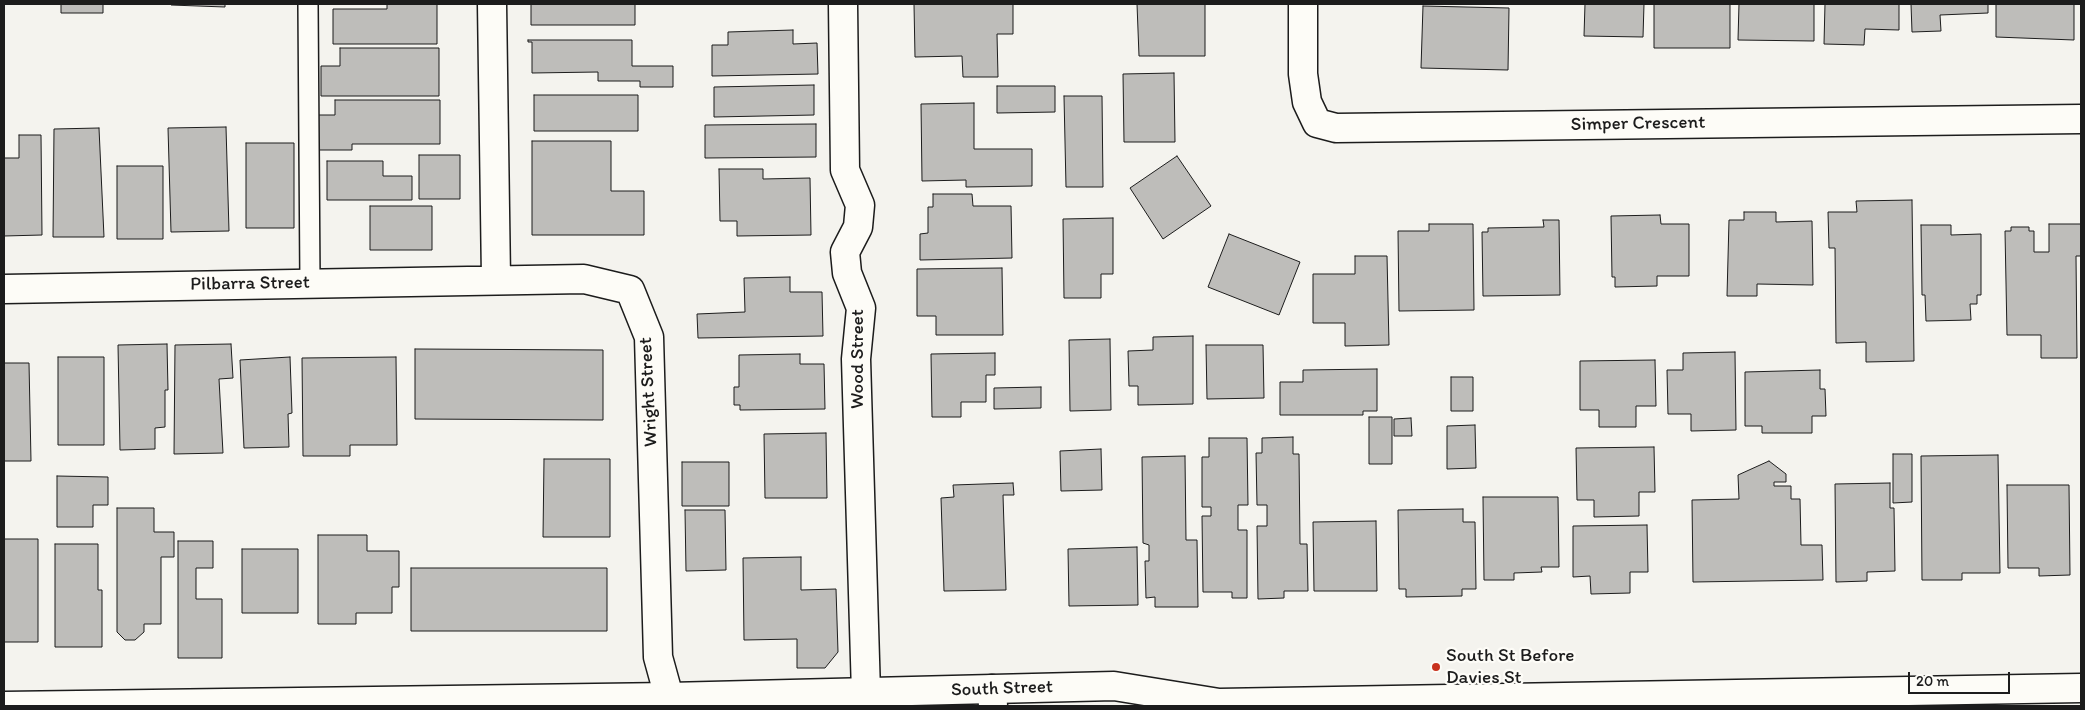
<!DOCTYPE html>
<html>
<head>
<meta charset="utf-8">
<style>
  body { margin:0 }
  #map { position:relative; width:2085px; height:710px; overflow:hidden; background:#f4f3ee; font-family:Itim,sans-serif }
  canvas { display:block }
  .frame { position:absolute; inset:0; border:5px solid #1c1c1c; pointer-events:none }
  .scale { position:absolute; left:1908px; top:672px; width:102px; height:22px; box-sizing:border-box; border:2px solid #1c1c1c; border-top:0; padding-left:6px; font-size:15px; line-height:18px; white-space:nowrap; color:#1c1c1c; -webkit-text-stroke:4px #fdfcf7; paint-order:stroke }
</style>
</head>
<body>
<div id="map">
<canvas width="2085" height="710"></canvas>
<div class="frame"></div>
<div class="scale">20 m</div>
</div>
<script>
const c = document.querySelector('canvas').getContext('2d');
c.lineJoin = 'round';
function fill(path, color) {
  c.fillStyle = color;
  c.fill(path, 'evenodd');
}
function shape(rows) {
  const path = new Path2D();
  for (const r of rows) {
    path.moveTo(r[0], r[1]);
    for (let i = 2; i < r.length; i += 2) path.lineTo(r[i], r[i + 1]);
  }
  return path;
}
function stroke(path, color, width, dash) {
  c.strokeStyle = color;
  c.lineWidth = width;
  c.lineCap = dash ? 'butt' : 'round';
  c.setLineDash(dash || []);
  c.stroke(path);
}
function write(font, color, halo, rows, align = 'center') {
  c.font = font + ' Itim,sans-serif';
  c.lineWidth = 4.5;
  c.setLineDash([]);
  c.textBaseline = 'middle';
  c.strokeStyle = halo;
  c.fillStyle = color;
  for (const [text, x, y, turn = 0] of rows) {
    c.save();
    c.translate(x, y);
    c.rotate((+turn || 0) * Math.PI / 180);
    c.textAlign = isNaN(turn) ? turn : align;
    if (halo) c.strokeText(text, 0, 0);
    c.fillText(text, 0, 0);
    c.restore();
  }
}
const building = shape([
  [61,4,103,4,103,13,61,13,61,4],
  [171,4,225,4,225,7,171,5,171,4],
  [387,4,437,4,437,44,333,44,333,9,387,9,387,4],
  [531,4,635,4,635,25,531,25,531,4],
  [914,4,1013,4,1013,34,997,34,998,77,963,77,962,56,915,57,914,4],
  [1137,4,1205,4,1205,56,1139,56,1137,4],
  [1585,4,1644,4,1643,37,1584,36,1585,4],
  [1654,4,1730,4,1730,48,1654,48,1654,4],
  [1739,4,1814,4,1814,41,1738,40,1739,4],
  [1825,4,1899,4,1899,30,1865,29,1864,45,1824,44,1825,4],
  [1911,4,1988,4,1988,13,1940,15,1941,31,1912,32,1911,4],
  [1996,4,2074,4,2074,40,1996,37,1996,4],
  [1423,6,1509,8,1508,70,1421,68,1423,6],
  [793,30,793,44,817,43,818,74,712,76,712,45,728,45,728,32,793,30],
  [528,40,632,40,632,66,673,66,673,87,640,87,640,81,598,81,598,72,532,73,532,42,528,42,528,40],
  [340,48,439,48,439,96,321,96,321,66,340,66,340,48],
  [1174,73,1175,142,1124,142,1123,74,1174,73],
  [814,85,814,115,714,117,714,87,814,85],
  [997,86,1055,86,1055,112,997,113,997,86],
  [534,95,638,95,638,131,534,131,534,95],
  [1064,96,1102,96,1103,187,1066,187,1064,96],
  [335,100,440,100,440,144,352,144,352,150,318,150,318,115,335,115,335,100],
  [974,103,974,149,1032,149,1032,186,966,187,966,180,922,181,921,104,974,103],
  [816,124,816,157,705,158,705,125,816,124],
  [226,127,229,231,171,232,168,128,226,127],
  [99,128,104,237,53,237,54,129,99,128],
  [19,135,41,135,42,235,4,236,4,158,19,158,19,135],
  [532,141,611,141,611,191,644,191,644,235,532,235,532,141],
  [246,143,294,143,294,228,246,228,246,143],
  [419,155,460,155,460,199,419,199,419,155],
  [1177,156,1211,206,1163,239,1130,188,1177,156],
  [327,161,383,161,383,176,412,176,412,200,327,200,327,161],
  [117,166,163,166,163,239,117,239,117,166],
  [719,169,763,169,763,179,810,178,811,235,737,236,737,221,720,221,719,169],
  [933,194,972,194,973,206,1011,206,1012,258,920,260,920,234,928,233,928,207,933,207,933,194],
  [1912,200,1914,361,1866,362,1866,342,1836,343,1835,248,1829,248,1828,212,1857,212,1856,201,1912,200],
  [370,206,432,206,432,250,370,250,370,206],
  [1744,212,1776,212,1776,222,1812,221,1813,285,1757,284,1757,296,1727,296,1729,220,1744,220,1744,212],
  [1660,215,1661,224,1689,224,1689,276,1657,276,1657,286,1615,287,1615,277,1612,277,1611,216,1660,215],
  [1113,218,1113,274,1101,274,1101,298,1064,298,1063,219,1113,218],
  [1543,220,1559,220,1560,295,1483,296,1482,232,1488,232,1488,228,1544,227,1543,220],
  [1429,224,1473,224,1474,310,1399,311,1398,231,1429,231,1429,224],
  [2049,224,2081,224,2081,256,2076,256,2077,358,2041,358,2041,335,2007,335,2005,231,2011,231,2011,227,2029,227,2029,231,2034,231,2034,252,2049,252,2049,224],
  [1921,225,1951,225,1951,235,1981,234,1981,295,1977,295,1977,304,1970,304,1971,320,1926,321,1925,295,1922,295,1921,225],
  [1229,234,1300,262,1279,315,1208,287,1229,234],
  [1355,256,1387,256,1389,345,1345,346,1345,323,1313,323,1313,274,1355,274,1355,256],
  [1002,268,1003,335,936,335,936,316,917,316,917,269,1002,268],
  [790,277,790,292,822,292,823,336,698,338,697,314,745,312,744,278,790,277],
  [1193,336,1193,404,1138,405,1138,386,1129,386,1128,351,1153,350,1153,337,1193,336],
  [1110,339,1111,410,1070,411,1069,340,1110,339],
  [167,344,168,390,165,390,165,427,155,428,155,449,120,450,118,345,167,344],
  [231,344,233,378,219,379,223,453,174,454,175,345,231,344],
  [1206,345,1263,345,1264,398,1207,399,1206,345],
  [415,349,603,350,603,420,415,419,415,349],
  [1735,352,1736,430,1691,431,1691,414,1668,414,1667,370,1683,370,1683,353,1735,352],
  [995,353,995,375,986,375,986,402,961,402,961,417,932,417,931,354,995,353],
  [800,354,800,364,824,364,825,409,740,410,740,405,734,405,734,387,739,387,739,355,800,354],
  [58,357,104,357,104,445,58,445,58,357],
  [290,357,292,413,288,414,289,447,244,448,240,360,290,357],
  [396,357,397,445,350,445,350,456,303,456,302,358,396,357],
  [1655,360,1656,406,1636,406,1636,427,1599,427,1599,410,1580,410,1580,361,1655,360],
  [4,363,29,363,31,461,4,461,4,363],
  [1377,369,1377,411,1363,411,1363,415,1280,415,1280,382,1303,382,1303,370,1377,369],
  [1820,370,1820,389,1825,389,1826,416,1812,416,1812,433,1762,433,1762,426,1745,426,1745,372,1820,370],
  [1451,377,1473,377,1473,411,1451,411,1451,377],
  [1041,387,1041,408,994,409,994,388,1041,387],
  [1369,417,1392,417,1392,464,1369,464,1369,417],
  [1411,418,1412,436,1394,436,1394,419,1411,418],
  [1475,425,1476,468,1447,469,1447,426,1475,425],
  [826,433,827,498,765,498,764,434,826,433],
  [1293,437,1293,454,1299,454,1300,544,1307,544,1308,591,1284,591,1284,598,1258,599,1257,526,1267,526,1267,505,1257,505,1256,453,1262,453,1262,438,1293,437],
  [1209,438,1247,438,1248,505,1238,505,1238,530,1247,530,1247,598,1232,598,1232,592,1203,592,1202,516,1211,516,1211,507,1202,507,1202,457,1209,457,1209,438],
  [1654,447,1655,492,1639,492,1639,516,1594,517,1594,500,1577,500,1576,448,1654,447],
  [1101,449,1102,490,1061,491,1060,451,1101,449],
  [1893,454,1912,454,1912,502,1893,503,1893,454],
  [1998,455,2000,573,1962,573,1962,580,1922,580,1921,456,1998,455],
  [1185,456,1186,540,1197,540,1198,607,1155,607,1155,597,1146,598,1145,561,1149,561,1149,545,1143,543,1142,457,1185,456],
  [544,459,610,459,610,537,543,537,544,459],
  [1769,461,1786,474,1786,482,1774,482,1774,486,1791,486,1791,499,1800,499,1801,545,1822,545,1823,580,1693,582,1692,500,1739,499,1738,475,1769,461],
  [682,462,729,462,729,506,682,506,682,462],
  [57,476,108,477,108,505,93,505,93,527,57,527,57,476],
  [1013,483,1014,495,1003,495,1006,590,944,591,941,498,954,497,953,485,1013,483],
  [1890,483,1890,508,1894,508,1895,571,1867,572,1867,581,1836,582,1835,484,1890,483],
  [2007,485,2069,485,2070,575,2039,576,2039,568,2008,568,2007,485],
  [1483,497,1558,497,1559,567,1541,567,1542,572,1514,573,1514,580,1484,580,1483,497],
  [117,508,154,508,154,532,174,532,174,557,161,557,161,624,144,624,144,632,135,640,125,640,117,632,117,508],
  [1463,509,1463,522,1475,522,1476,589,1462,589,1462,596,1406,597,1406,589,1399,589,1398,510,1463,509],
  [685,510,725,510,726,570,686,571,685,510],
  [1376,521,1377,591,1314,591,1313,522,1376,521],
  [1647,525,1648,572,1630,572,1630,593,1591,594,1590,576,1573,577,1573,526,1647,525],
  [318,535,367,535,367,551,399,551,399,587,392,587,392,613,356,613,356,624,318,624,318,535],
  [4,539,38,539,38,642,4,642,4,539],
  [178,541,213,541,213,568,196,568,196,599,222,599,222,658,178,658,178,541],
  [55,544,98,544,98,590,102,590,102,647,55,647,55,544],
  [1137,547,1138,605,1069,606,1068,549,1137,547],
  [242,549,298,549,298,613,242,613,242,549],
  [801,557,801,590,836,589,838,652,825,668,797,668,797,639,744,640,743,558,801,557],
  [411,568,607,568,607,631,411,631,411,568]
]);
const lane = shape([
  [308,4,310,283]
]);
const street = shape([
  [492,4,496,279],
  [843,4,845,170,860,205,858,227,845,252,847,273,861,308,856,359,866,693],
  [1303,4,1303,74,1307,102,1317,123,1336,128,2081,119],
  [4,289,584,279,630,290,649,337,658,657,669,697],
  [992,689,993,706]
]);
const primary = shape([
  [4,706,669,697,1114,686,1219,703,2081,688]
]);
const markers = [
  [1436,667,5,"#c8321e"]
];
const streetNames = [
  ["Simper Crescent",1638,124,-1],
  ["Pilbarra Street",250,284,-1],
  ["Wood Street",858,359,-90],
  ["Wright Street",649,392,-93],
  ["South Street",1002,689,-2]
];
const poiNames = [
  ["South St Before",1446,656],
  ["Davies St",1446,678]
];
fill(building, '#bebdba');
stroke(building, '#1c1c1c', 1);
stroke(lane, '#1c1c1c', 22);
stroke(street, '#1c1c1c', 31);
stroke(primary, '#1c1c1c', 31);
stroke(lane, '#fdfcf7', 19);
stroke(street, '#fdfcf7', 28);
stroke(primary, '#fdfcf7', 28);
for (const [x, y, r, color] of markers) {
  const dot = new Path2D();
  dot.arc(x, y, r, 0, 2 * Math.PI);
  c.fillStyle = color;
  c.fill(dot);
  stroke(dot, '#fdfcf7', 2);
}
write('19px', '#1c1c1c', '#fdfcf7', streetNames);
write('19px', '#1c1c1c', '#fdfcf7', poiNames, 'left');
</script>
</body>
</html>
